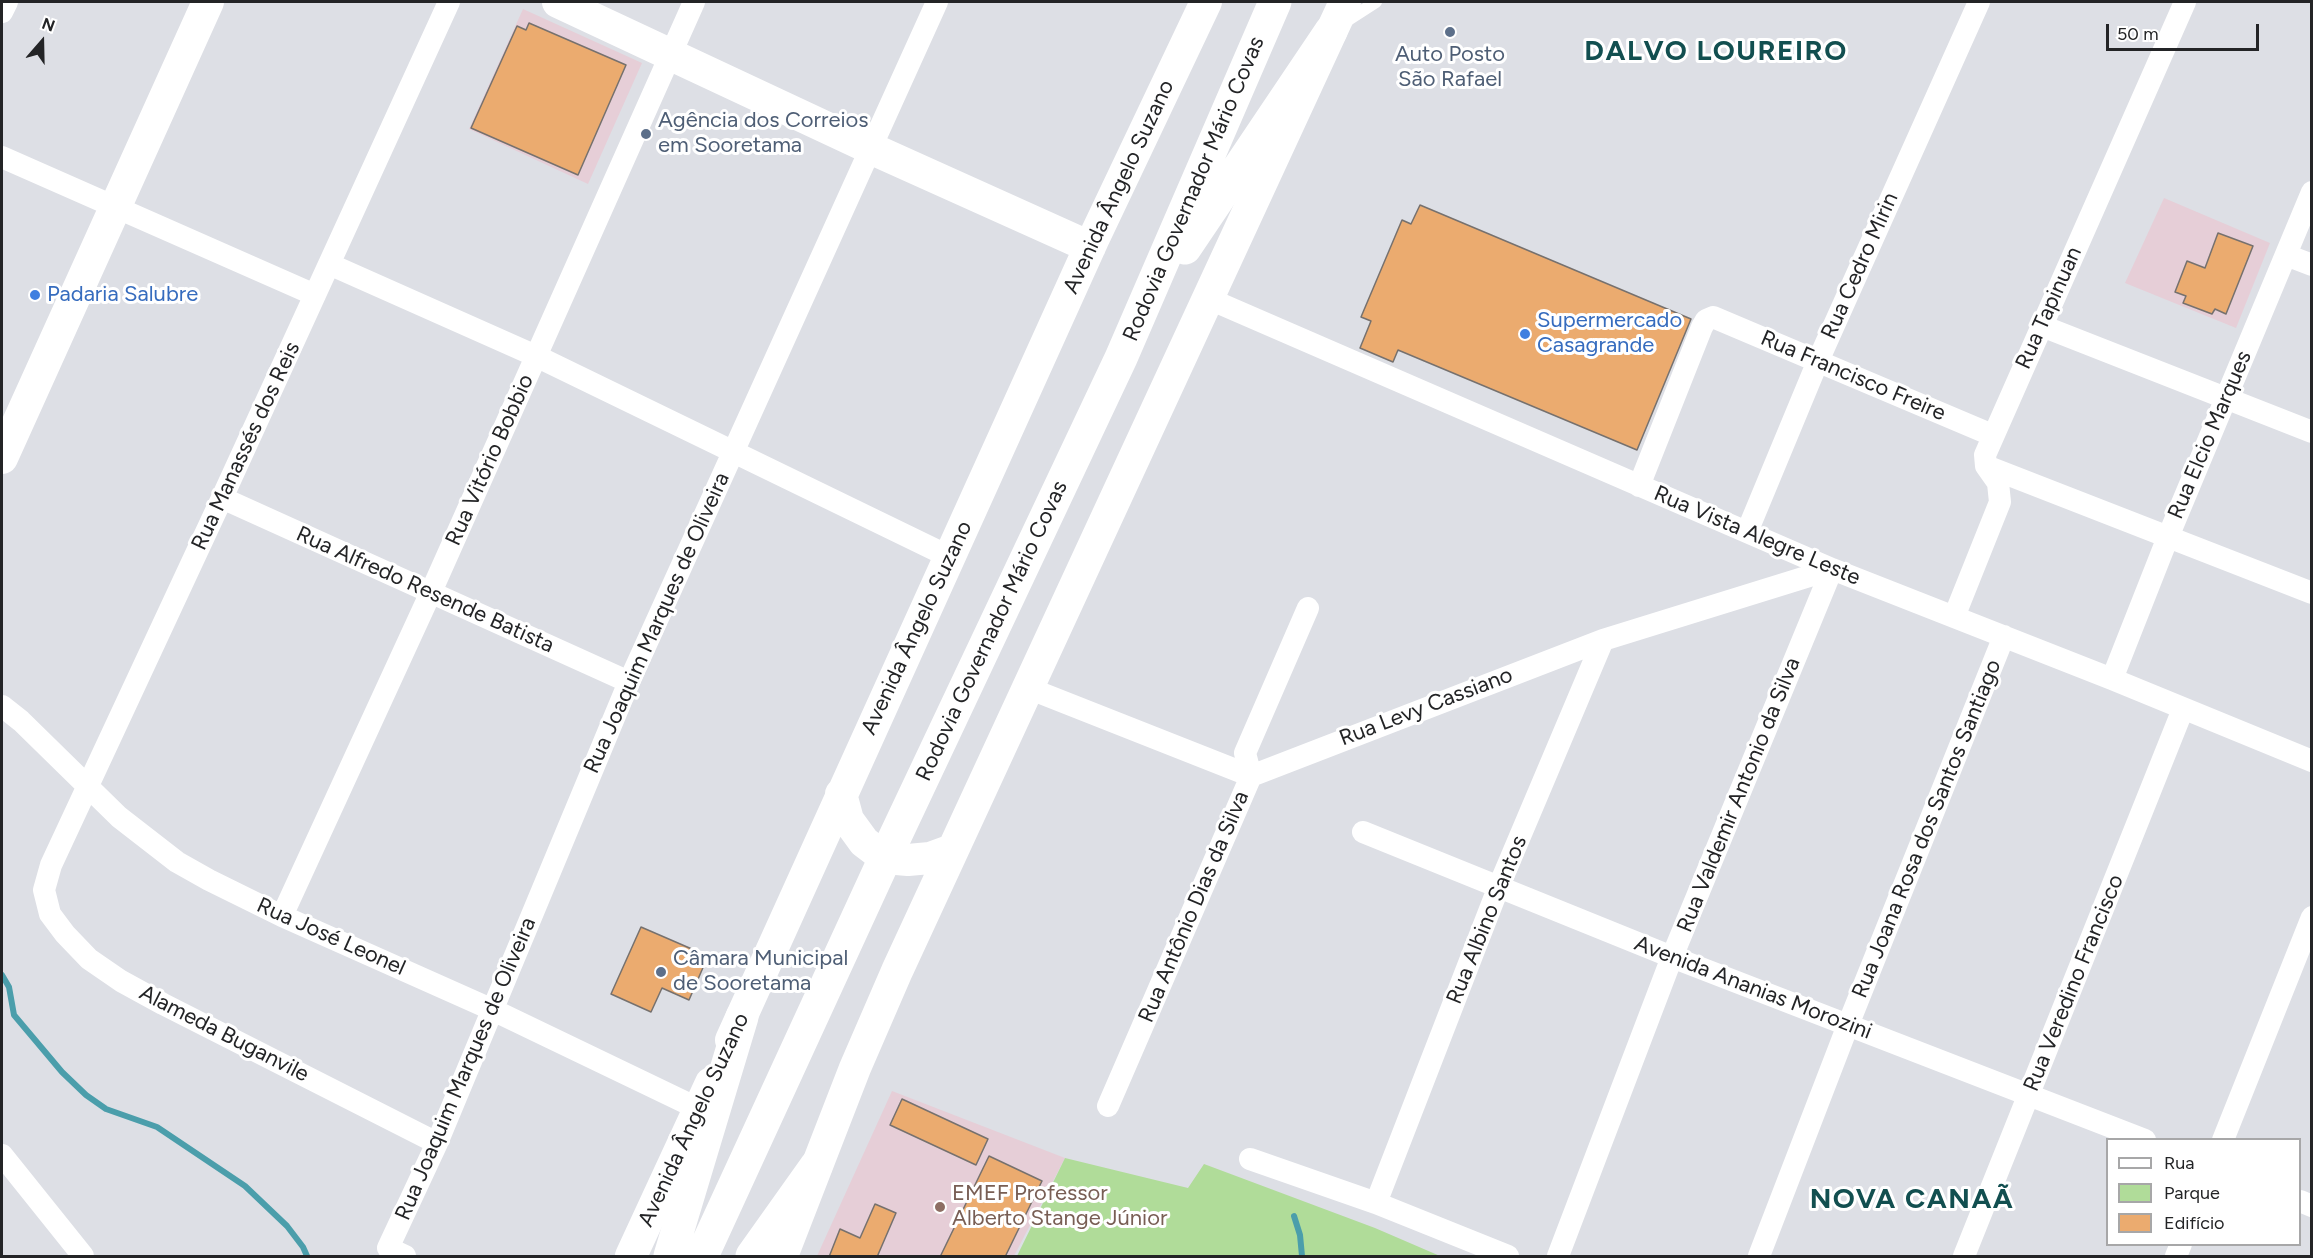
<!DOCTYPE html>
<html>
<head>
<meta charset="utf-8">
<style>
  body { margin:0 }
  #map { position:relative; width:2313px; height:1258px; overflow:hidden; background:#dddfe5; font-family:Figtree,sans-serif }
  canvas { display:block }
  .frame { position:absolute; inset:0; border:3px solid #232426; pointer-events:none }
  .legend { position:absolute; left:2106px; top:1138px; width:195px; height:108px; box-sizing:border-box; background:#fff; border:2px solid #a7a7a8; margin:0; padding:8px 10px; list-style:none; font-size:18px; color:#232426 }
  .legend li { display:flex; align-items:center; gap:12px; height:30px }
  .legend b { width:30px; border:2px solid #a7a7a8 }
  .north { position:absolute; left:12px; top:12px; width:60px; height:60px; -webkit-text-stroke:4px #fff; paint-order:stroke; rotate:20deg; font-size:16px; font-weight:700; line-height:24px; text-align:center; color:#232426 }
  .north::after { content:''; display:block; margin:auto; width:21px; height:27px; background:#232426; clip-path:polygon(50% 0,100% 100%,50% 72%,0 100%) }
  .scale { position:absolute; left:2106px; top:24px; width:153px; height:27px; box-sizing:border-box; border:3px solid #232426; border-top:0; padding-left:8px; font-size:18px; line-height:21px; white-space:nowrap; color:#232426; -webkit-text-stroke:4px #fff; paint-order:stroke }
</style>
</head>
<body>
<div id="map">
<canvas width="2313" height="1258"></canvas>
<div class="frame"></div>
<ul class="legend">
<li><b style="height:8px;background:#fff"></b>Rua</li>
<li><b style="height:16px;background:#b0dc99"></b>Parque</li>
<li><b style="height:16px;background:#ebab6f"></b>Edifício</li>
</ul>
<div class="north">N</div>
<div class="scale">50 m</div>
</div>
<script>
const c = document.querySelector('canvas').getContext('2d');
c.lineJoin = 'round';
function fill(path, color) {
  c.fillStyle = color;
  c.fill(path, 'evenodd');
}
function shape(rows) {
  const path = new Path2D();
  for (const r of rows) {
    path.moveTo(r[0], r[1]);
    for (let i = 2; i < r.length; i += 2) path.lineTo(r[i], r[i + 1]);
  }
  return path;
}
function stroke(path, color, width, dash) {
  c.strokeStyle = color;
  c.lineWidth = width;
  c.lineCap = dash ? 'butt' : 'round';
  c.setLineDash(dash || []);
  c.stroke(path);
}
function write(font, color, halo, rows, align = 'center') {
  c.font = font + ' Figtree,sans-serif';
  c.lineWidth = 6;
  c.setLineDash([]);
  c.textBaseline = 'middle';
  c.strokeStyle = halo;
  c.fillStyle = color;
  for (const [text, x, y, turn = 0] of rows) {
    c.save();
    c.translate(x, y);
    c.rotate((+turn || 0) * Math.PI / 180);
    c.textAlign = isNaN(turn) ? turn : align;
    if (halo) c.strokeText(text, 0, 0);
    c.fillText(text, 0, 0);
    c.restore();
  }
}
const education = shape([
  [523,9,642,63,588,184,469,129],
  [2164,198,2270,243,2236,328,2125,283],
  [892,1091,1065,1158,1014,1256,817,1256]
]);
const green = shape([
  [1065,1158,1188,1188,1204,1164,1375,1228,1440,1256,1017,1256]
]);
const stream = shape([
  [2,975,9,987,14,1015,62,1072,86,1095,106,1109,157,1127,245,1186,287,1226,303,1247,307,1256],
  [1294,1216,1300,1235,1302,1256]
]);
const building = shape([
  [529,23,626,65,578,175,471,128,517,26,526,30,529,23],
  [1420,205,1691,319,1637,450,1398,350,1393,362,1360,348,1371,321,1361,317,1402,220,1411,224,1420,205],
  [2218,233,2253,246,2226,314,2215,309,2212,314,2183,303,2186,296,2175,292,2187,261,2205,268,2218,233],
  [641,927,708,956,689,1000,662,988,651,1012,611,994,641,927],
  [902,1099,988,1139,976,1165,890,1125,902,1099],
  [989,1156,1042,1181,1005,1257,940,1257,989,1156],
  [875,1204,896,1213,877,1257,829,1257,840,1229,860,1238,875,1204]
]);
const lane = shape([
  [1345,22,1376,2]
]);
const street = shape([
  [2,12,7,2],
  [2,157,315,295],
  [2286,255,2312,265],
  [329,264,536,356,950,557],
  [1207,298,1832,569,2112,679,2312,761],
  [2042,326,2312,432],
  [1986,466,2312,593],
  [1639,486,1702,327,1706,320,1713,317,1992,435],
  [222,498,629,682],
  [1747,532,1818,361,1979,2],
  [1954,617,2000,502,1998,483,1986,466,1985,455,2185,2],
  [2112,679,2168,537,2312,192],
  [1028,688,1251,776,1603,640,1832,569],
  [2,706,21,721,119,817,177,862,209,880,282,916,493,1010,699,1109],
  [1363,832,1672,957,2145,1140],
  [282,916,431,592,694,2],
  [1108,1106,1251,776,1245,753,1308,608],
  [2223,1140,2312,917],
  [437,1143,163,1004,121,981,89,959,65,934,50,914,44,890,51,865,222,498,449,2],
  [2,1155,83,1256],
  [1250,1159,1376,1203,1508,1256],
  [2300,1201,2312,1206],
  [1376,1203,1499,886,1603,640],
  [405,1256,388,1248,437,1143,629,682,937,2],
  [1558,1256,1672,957,1832,569],
  [1759,1256,1848,1025,2004,636],
  [1964,1256,2183,709],
  [2176,1256,2181,1244]
]);
const secondary = shape([
  [558,2,870,148,1090,247],
  [2,458,208,2],
  [841,794,848,820,864,842,885,858,908,860,930,858,952,850],
  [731,1040,1093,240,1206,2],
  [631,1256,711,1083],
  [782,1256,855,1068,897,971,1345,2]
]);
const highway = shape([
  [1185,248,1331,31],
  [670,1256,742,1017],
  [702,1256,885,858,1121,358,1275,2],
  [752,1256,816,1166]
]);
const markers = [
  [1450,32,6,"#5c6f8a"],
  [646,134,6,"#5c6f8a"],
  [35,295,6,"#3f7fe0"],
  [1525,334,6,"#3f7fe0"],
  [661,972,6,"#5c6f8a"],
  [940,1207,6,"#8d6e63"]
];
const serviceNames = [
  ["Auto Posto",1450,55,"center"],
  ["São Rafael",1450,80,"center"],
  ["Agência dos Correios",658,121],
  ["em Sooretama",658,146],
  ["Câmara Municipal",673,959],
  ["de Sooretama",673,984]
];
const streetNames = [
  ["Avenida Ângelo Suzano",1119,187,-65],
  ["Rodovia Governador Mário Covas",1194,189,-67],
  ["Rua Cedro Mirin",1860,266,-66],
  ["Rua Tapinuan",2049,308,-66],
  ["Rua Francisco Freire",1853,376,23],
  ["Rua Elcio Marques",2210,435,-67],
  ["Rua Manassés dos Reis",246,446,-65],
  ["Rua Vitório Bobbio",490,460,-66],
  ["Rua Vista Alegre Leste",1757,536,23],
  ["Rua Alfredo Resende Batista",425,590,24],
  ["Rua Joaquim Marques de Oliveira",657,623,-66],
  ["Avenida Ângelo Suzano",917,628,-65],
  ["Rodovia Governador Mário Covas",992,631,-65],
  ["Rua Levy Cassiano",1426,707,-21],
  ["Rua Valdemir Antonio da Silva",1739,795,-68],
  ["Rua Joana Rosa dos Santos Santiago",1927,829,-68],
  ["Rua Antônio Dias da Silva",1194,907,-67],
  ["Rua Albino Santos",1487,920,-68],
  ["Rua José Leonel",331,937,24],
  ["Rua Veredino Francisco",2074,983,-68],
  ["Avenida Ananias Morozini",1753,988,21],
  ["Alameda Buganvile",224,1034,27],
  ["Rua Joaquim Marques de Oliveira",466,1069,-67],
  ["Avenida Ângelo Suzano",694,1120,-65]
];
const shopNames = [
  ["Padaria Salubre",47,295],
  ["Supermercado",1537,321],
  ["Casagrande",1537,346]
];
const educationNames = [
  ["EMEF Professor",952,1194],
  ["Alberto Stange Júnior",952,1219]
];
const districtNames = [
  ["DALVO LOUREIRO",1716,52],
  ["NOVA CANAÃ",1912,1200]
];
fill(education, '#e6ced7');
fill(green, '#b0dc99');
stroke(stream, '#4b9eab', 6);
fill(building, '#ebab6f');
stroke(building, '#76716e', 1.5);
stroke(lane, '#fff', 12);
stroke(street, '#fff', 22);
stroke(secondary, '#fff', 32);
stroke(highway, '#fff', 33);
for (const [x, y, r, color] of markers) {
  const dot = new Path2D();
  dot.arc(x, y, r, 0, 2 * Math.PI);
  c.fillStyle = color;
  c.fill(dot);
  stroke(dot, '#fff', 2);
}
write('22px', '#4e5e75', '#fff', serviceNames, 'left');
write('22px', '#232426', '#fff', streetNames);
write('22px', '#366cbe', '#fff', shopNames, 'left');
write('22px', '#785e54', '#fff', educationNames, 'left');
c.letterSpacing = '1.5px';
write('bold 28px', '#124f50', '#fff', districtNames);
c.letterSpacing = '0px';
</script>
</body>
</html>
